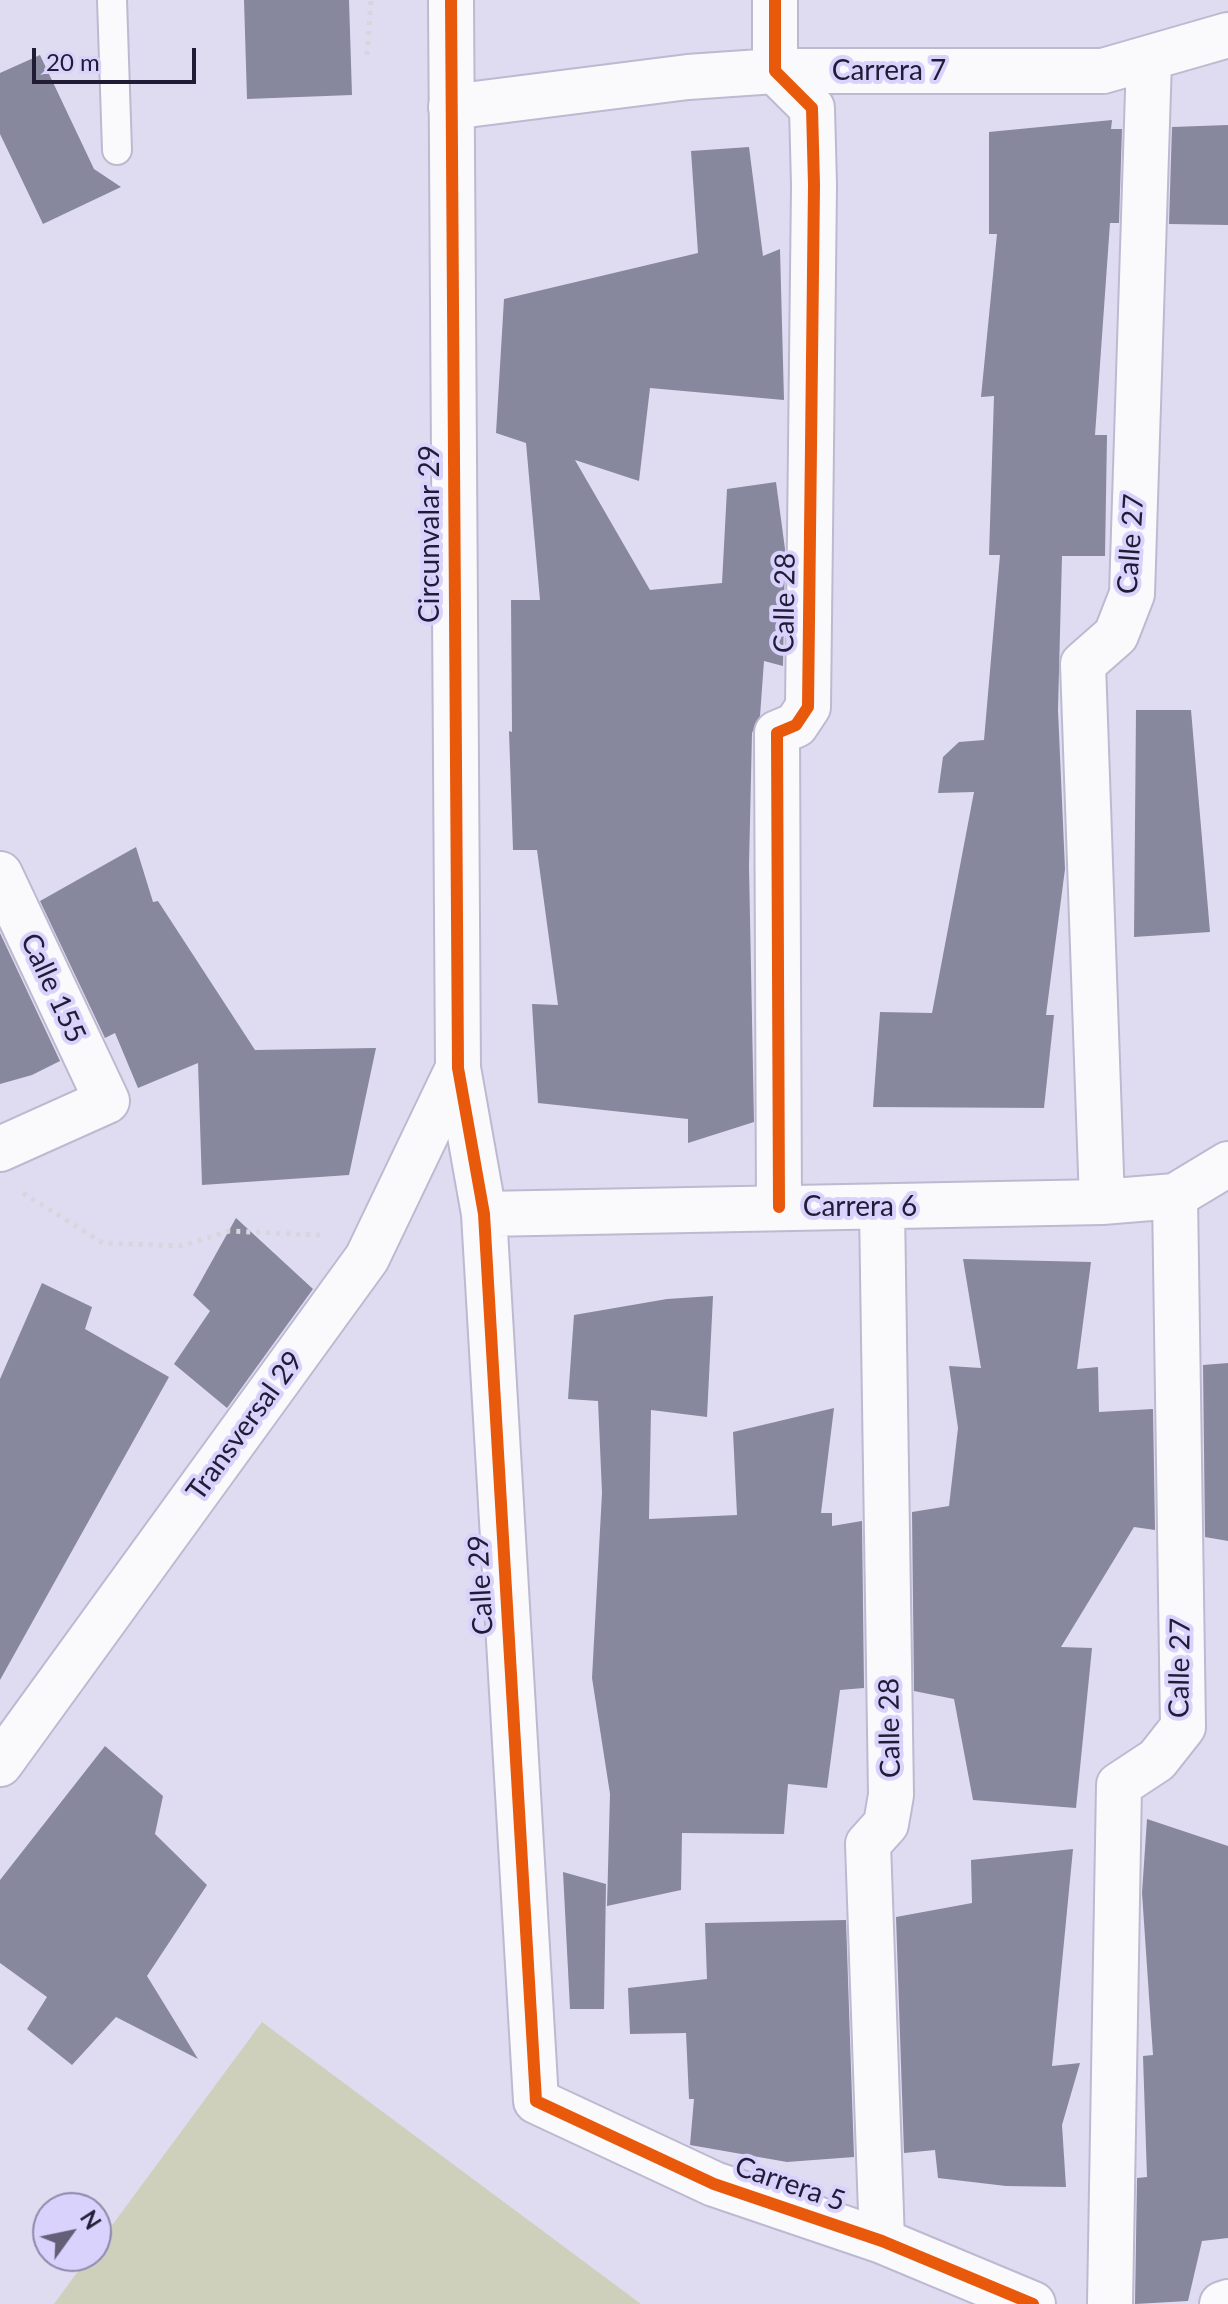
<!DOCTYPE html>
<html>
<head>
<meta charset="utf-8">
<style>
  body { margin:0 }
  #map { position:relative; width:1228px; height:2304px; overflow:hidden; background:#dfdcf2; font-family:Lato,sans-serif }
  canvas { display:block }
  .north { position:absolute; left:32px; top:2192px; width:80px; height:80px; box-sizing:border-box; background:#d9d2fc; border:2px solid #8f89ac; border-radius:50%; rotate:57deg; font-size:22px; font-weight:700; line-height:32px; text-align:center; color:#211c35 }
  .north::after { content:''; display:block; margin:auto; width:28px; height:36px; background:#645f77; clip-path:polygon(50% 0,100% 100%,50% 72%,0 100%) }
  .scale { position:absolute; left:32px; top:48px; width:164px; height:36px; box-sizing:border-box; border:4px solid #211c35; border-top:0; padding-left:10px; font-size:24px; line-height:28px; white-space:nowrap; color:#211c35; -webkit-text-stroke:6px #d9d2fc; paint-order:stroke }
</style>
</head>
<body>
<div id="map">
<canvas width="1228" height="2304"></canvas>
<div class="north">N</div>
<div class="scale">20 m</div>
</div>
<script>
const c = document.querySelector('canvas').getContext('2d');
c.lineJoin = 'round';
function fill(path, color) {
  c.fillStyle = color;
  c.fill(path, 'evenodd');
}
function shape(rows) {
  const path = new Path2D();
  for (const r of rows) {
    path.moveTo(r[0], r[1]);
    for (let i = 2; i < r.length; i += 2) path.lineTo(r[i], r[i + 1]);
  }
  return path;
}
function stroke(path, color, width, dash) {
  c.strokeStyle = color;
  c.lineWidth = width;
  c.lineCap = dash ? 'butt' : 'round';
  c.setLineDash(dash || []);
  c.stroke(path);
}
function write(font, color, halo, rows, align = 'center') {
  c.font = font + ' Lato,sans-serif';
  c.lineWidth = 8;
  c.setLineDash([]);
  c.textBaseline = 'middle';
  c.strokeStyle = halo;
  c.fillStyle = color;
  for (const [text, x, y, turn = 0] of rows) {
    c.save();
    c.translate(x, y);
    c.rotate((+turn || 0) * Math.PI / 180);
    c.textAlign = isNaN(turn) ? turn : align;
    if (halo) c.strokeText(text, 0, 0);
    c.fillText(text, 0, 0);
    c.restore();
  }
}
const green = shape([
  [262,2022,641,2304,54,2304,89,2256,96,2256,96,2247]
]);
const building = shape([
  [244,0,349,0,352,95,247,99],
  [40,55,94,169,121,187,43,224,0,134,0,73],
  [1112,120,1111,129,1122,129,1119,223,1110,223,1095,435,1107,435,1105,556,1062,556,1058,710,1065,869,1046,1015,1054,1015,1044,1108,873,1107,880,1012,932,1013,974,792,938,793,943,757,959,742,984,740,1000,555,989,555,994,396,981,397,997,234,989,234,989,132],
  [1228,125,1228,225,1169,224,1172,127],
  [749,147,763,256,780,249,784,400,650,388,639,481,575,460,650,590,722,583,727,489,776,482,785,549,783,666,764,661,760,716,752,733,749,866,754,1122,688,1143,688,1119,538,1103,532,1004,558,1005,537,850,513,850,509,731,512,732,511,600,540,600,526,443,496,433,504,299,698,253,691,151],
  [1136,710,1191,710,1210,932,1134,937],
  [136,847,153,902,158,901,255,1050,376,1048,349,1175,202,1185,198,1063,138,1088,115,1033,105,1038,40,901],
  [0,933,60,1061,32,1075,0,1084],
  [236,1218,313,1289,227,1408,174,1364,210,1311,193,1295],
  [963,1259,1091,1262,1077,1369,1098,1367,1099,1412,1153,1409,1155,1530,1134,1527,1061,1647,1092,1648,1076,1808,973,1800,954,1699,914,1691,912,1512,949,1506,958,1428,949,1366,981,1368],
  [42,1283,92,1307,85,1329,169,1377,0,1680,0,1379],
  [713,1296,707,1417,651,1410,649,1519,737,1515,733,1432,834,1408,821,1513,832,1513,832,1526,862,1521,864,1688,840,1690,827,1788,788,1784,784,1834,682,1833,681,1890,607,1906,610,1794,592,1678,602,1493,598,1401,568,1399,574,1315,667,1299],
  [1228,1363,1228,1541,1205,1537,1203,1365],
  [105,1746,163,1796,155,1834,207,1885,147,1976,198,2059,116,2017,72,2065,27,2029,47,1997,0,1963,0,1880],
  [1147,1819,1228,1846,1228,2238,1202,2241,1188,2301,1135,2304,1137,2178,1147,2177,1143,2056,1153,2055,1142,1893],
  [1073,1849,1052,2066,1080,2063,1062,2125,1066,2187,1006,2186,938,2178,935,2150,904,2153,896,1917,972,1903,971,1860],
  [563,1872,606,1884,604,2009,570,2009],
  [846,1920,854,2157,787,2162,690,2145,694,2099,689,2099,686,2033,630,2034,628,1988,707,1979,705,1923]
]);
const path = shape([
  [367,55,371,0],
  [23,1193,103,1243,182,1246,229,1231,320,1235]
]);
const lane = shape([
  [112,0,117,150]
]);
const street = shape([
  [775,0,775,71,812,108,814,185,808,707,796,725,777,733,779,1207],
  [451,107,688,77,775,71,1103,71,1228,35],
  [0,874,107,1101,0,1149],
  [458,1068,484,1214,536,2101,714,2184,882,2241,1033,2304],
  [1102,1202,1083,664,1116,635,1132,594,1149,60],
  [484,1214,1102,1202,1175,1196,1228,1164],
  [882,2241,868,1844,886,1824,891,1795,882,1208],
  [1110,2304,1119,1785,1157,1760,1183,1727,1175,1196],
  [1222,2304,1228,2302]
]);
const secondary = shape([
  [0,1764,367,1258,458,1068,451,0]
]);
const cycleway = shape([
  [451,0,458,1068,484,1214,536,2101,714,2184,882,2241,1033,2304],
  [775,0,775,71,812,108,814,185,808,707,796,725,777,733,779,1207]
]);
const streetNames = [
  ["Carrera 7",889,71],
  ["Circunvalar 29",430,534,-90],
  ["Calle 27",1131,544,-86],
  ["Calle 28",785,603,-89],
  ["Calle 155",53,988,65],
  ["Carrera 6",860,1207],
  ["Transversal 29",245,1426,-54],
  ["Calle 29",481,1585,-93],
  ["Calle 27",1180,1668,-89],
  ["Calle 28",890,1728,-91],
  ["Carrera 5",790,2184,19]
];
fill(green, '#ced0bc');
fill(building, '#87889d');
stroke(lane, '#bdb9d0', 32);
stroke(street, '#bdb9d0', 48);
stroke(secondary, '#bdb9d0', 48);
stroke(path, '#d6d6dd', 5, [4, 6]);
stroke(lane, '#fafafd', 28);
stroke(street, '#fafafd', 44);
stroke(secondary, '#fafafd', 44);
stroke(cycleway, '#e8590c', 12);
write('28px', '#211c35', '#d9d2fc', streetNames);
</script>
</body>
</html>
